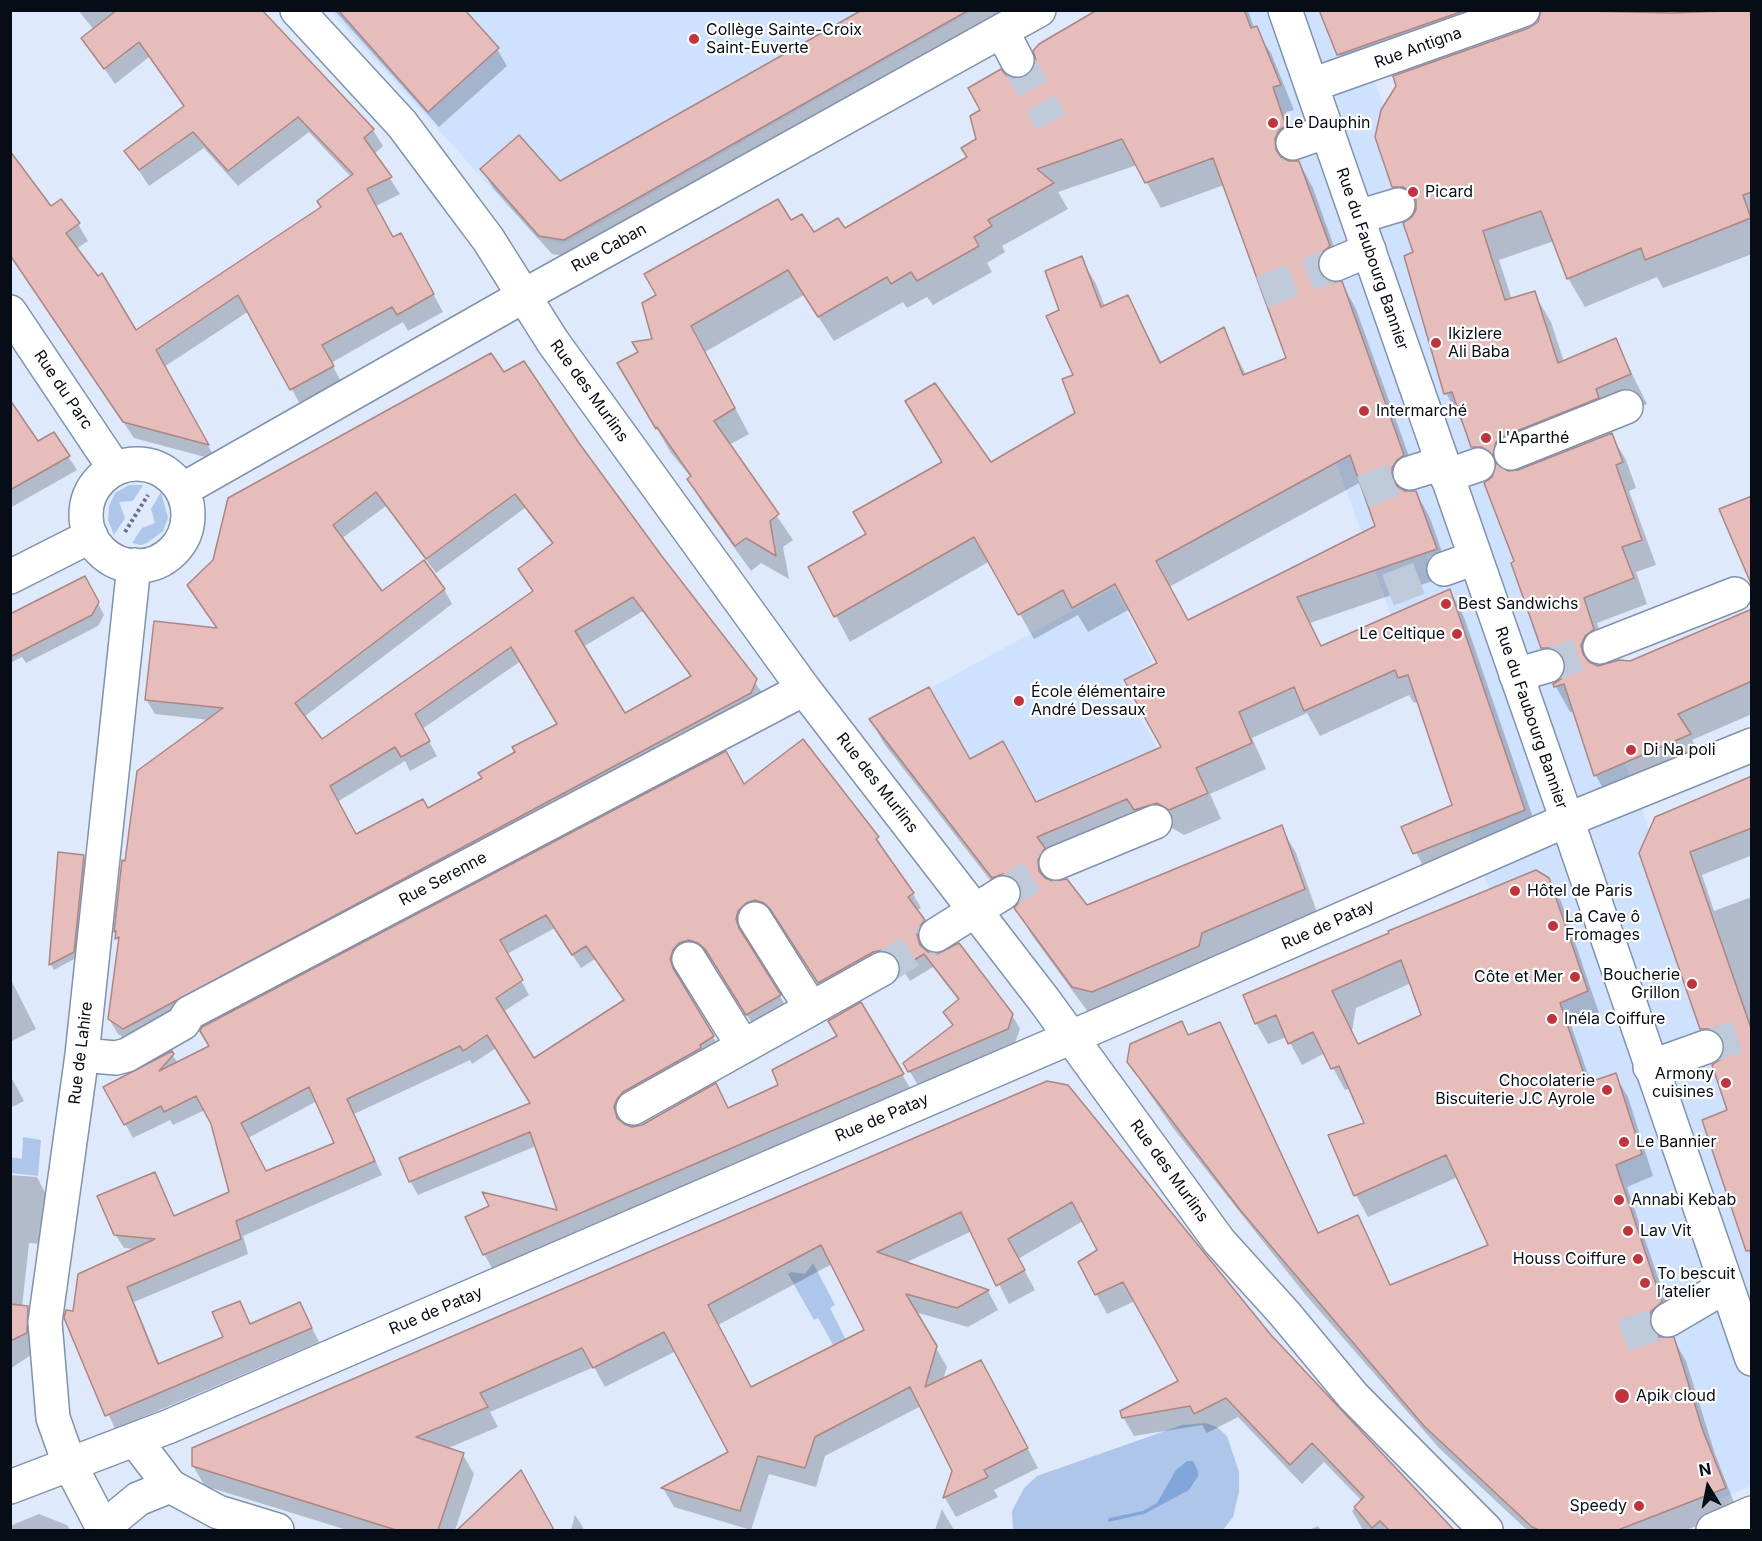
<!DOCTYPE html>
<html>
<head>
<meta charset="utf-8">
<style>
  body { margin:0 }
  #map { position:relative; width:1762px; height:1541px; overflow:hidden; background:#deeafc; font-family:Inter,sans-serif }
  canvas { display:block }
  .frame { position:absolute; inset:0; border:12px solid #070d17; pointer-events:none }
  .north { position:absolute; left:1678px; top:1457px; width:60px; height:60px; -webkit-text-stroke:4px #fff; paint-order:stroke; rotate:350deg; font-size:16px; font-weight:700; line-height:24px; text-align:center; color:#070d17 }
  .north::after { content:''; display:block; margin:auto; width:21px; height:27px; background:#070d17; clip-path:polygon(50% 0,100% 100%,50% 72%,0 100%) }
</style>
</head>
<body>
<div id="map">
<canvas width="1762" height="1541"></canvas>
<div class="frame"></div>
<div class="north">N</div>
</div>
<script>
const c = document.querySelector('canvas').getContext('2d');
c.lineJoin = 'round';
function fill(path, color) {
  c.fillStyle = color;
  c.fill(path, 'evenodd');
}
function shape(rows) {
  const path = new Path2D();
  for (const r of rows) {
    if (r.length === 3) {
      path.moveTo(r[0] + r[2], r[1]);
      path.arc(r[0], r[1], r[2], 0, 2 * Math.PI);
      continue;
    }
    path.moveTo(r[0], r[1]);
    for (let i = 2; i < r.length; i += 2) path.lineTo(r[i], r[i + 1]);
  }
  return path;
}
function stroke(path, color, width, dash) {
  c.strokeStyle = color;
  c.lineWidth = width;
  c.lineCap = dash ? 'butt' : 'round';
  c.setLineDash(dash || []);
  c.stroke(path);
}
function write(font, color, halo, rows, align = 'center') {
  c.font = font + ' Inter,sans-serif';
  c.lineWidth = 4.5;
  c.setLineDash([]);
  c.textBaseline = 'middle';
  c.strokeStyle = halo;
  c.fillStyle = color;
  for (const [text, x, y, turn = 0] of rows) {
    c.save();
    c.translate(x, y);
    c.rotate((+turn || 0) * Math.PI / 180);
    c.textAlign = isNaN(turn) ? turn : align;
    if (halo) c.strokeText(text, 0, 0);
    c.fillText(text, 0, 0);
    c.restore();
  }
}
const built = shape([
  [968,10,969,13,564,244,536,237,330,11],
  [1174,11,1349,11,1751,1107,1751,1486,1710,1503],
  [1114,588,1153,662,1121,681,1157,748,995,818,961,838,868,722]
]);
const green = shape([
  [129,485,143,485,133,501,119,502,125,518,114,535,108,520,109,506,115,493],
  [161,492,168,518,163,531,147,543,141,545,132,543,142,528,155,523,151,509],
  [23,1137,41,1140,38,1176,11,1173,11,1157,22,1159],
  [813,1263,835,1305,830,1308,847,1342,835,1348,818,1318,814,1320,788,1274,791,1272,805,1274],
  [1206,1423,1217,1427,1227,1436,1239,1472,1239,1492,1233,1517,1223,1530,1013,1530,1012,1511,1024,1488,1037,1476,1182,1425]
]);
const water = shape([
  [1187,1461,1193,1461,1198,1471,1198,1476,1189,1490,1144,1514,1108,1522,1109,1518,1143,1511,1157,1503,1176,1470]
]);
const shadow = shape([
  [78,10,260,10,373,130,383,146,374,154,400,194,376,206,393,238,410,251,443,312,408,331,403,322,331,363,342,383,301,406,249,311,164,367,216,460,134,438,10,255,50,208,78,224,88,241,76,249,135,332,323,208,351,177,309,132,238,186,204,148,149,186,126,151,185,108,149,57,115,84,83,38,94,30],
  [334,10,462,10,497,49,507,66,439,127],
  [866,10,1035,10,575,258,552,254,493,188,482,169,560,183],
  [1102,10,1248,10,1254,28,1271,53,1294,110,1286,112,1300,152,1290,163,1299,162,1313,188,1343,272,1333,284,1342,283,1356,309,1418,481,1407,493,1416,492,1430,518,1450,575,1310,623,1322,648,1450,591,1464,617,1539,835,1430,879,1403,828,1454,806,1419,701,1414,703,1409,695,1320,736,1307,713,1252,738,1266,769,1210,794,1221,819,1184,835,1172,828,1151,835,1059,875,1054,883,1086,907,1281,827,1296,853,1318,915,1108,1017,1088,1012,1031,934,1016,908,1023,900,1008,903,885,745,871,720,969,761,1036,804,1163,748,1159,664,1130,609,1088,632,1078,615,1034,639,990,561,850,642,810,568,1076,414,1075,376,1061,311,1081,258,1096,284,1105,307,1128,297,1162,363,1223,329,1246,375,1288,359,1224,185,1161,208,1137,165,1058,192,1068,209,1002,246,1005,252,987,263,992,272,933,305,927,297,907,308,903,302,834,341,804,295,705,352,749,434,729,445,793,540,783,547,789,579,761,563,751,571,703,504,689,479,691,477,671,453,619,364,640,352,791,222,814,234,844,230,968,158,978,140,982,111,1007,77,1015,80,1027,78],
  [1361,482,1377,527,1188,621,1169,587],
  [1321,10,1539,10,1354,81,1337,52],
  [1593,10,1648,10,1663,14,1695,10,1752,10,1752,254,1663,288,1657,277,1585,307,1568,278,1554,241,1499,260,1512,300,1534,293,1551,322,1564,362,1615,340,1647,404,1611,418,1521,464,1510,473,1518,472,1611,435,1626,460,1636,488,1629,491,1656,565,1636,572,1647,604,1597,623,1608,655,1597,667,1630,662,1752,611,1752,714,1692,740,1704,760,1610,801,1596,776,1574,711,1570,712,1556,687,1555,684,1566,673,1557,673,1542,648,1516,562,1496,476,1490,476,1446,393,1415,253,1417,216,1410,216,1393,187,1383,111,1388,98,1401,82,1594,13],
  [503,374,578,444,764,695,132,1043,118,1034,109,1019,119,943,115,932,123,862,126,862,209,720,155,714,146,699,218,630,189,585],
  [386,506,436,573,525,508,553,545,520,569,534,592,322,741,304,717,452,604,444,589,382,593,341,539],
  [643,611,691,677,624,715,583,647],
  [521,661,559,725,484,779,427,809,356,836,337,802,405,761,410,771,437,756,422,729],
  [10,403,38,443,53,434,77,470,10,508],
  [91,589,104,615,98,626,26,663,22,657,10,663,10,616],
  [803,741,877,838,885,852,884,853,913,894,921,908,916,911,932,935,927,941,925,950,1012,1015,1020,1029,1015,1043,918,1085,905,1064,954,1027,945,1012,959,1001,933,967,910,981,901,967,892,964,827,997,780,923,774,917,764,914,746,925,744,934,788,1010,755,1028,714,963,708,957,698,954,680,964,678,974,680,982,721,1050,624,1113,622,1125,632,1128,642,1126,716,1085,729,1109,780,1085,839,1036,861,1004,910,1088,492,1268,484,1254,559,1212,536,1146,418,1195,410,1181,532,1104,496,1048,472,1064,470,1060,354,1114,382,1175,243,1236,248,1254,134,1302,160,1365,225,1337,239,1302,251,1325,300,1304,319,1342,115,1429,66,1318,135,1249,124,1248,115,1234,154,1174,175,1218,231,1193,212,1124,205,1110,173,1125,170,1120,133,1138,105,1087,171,1053,178,1063,744,786],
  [555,928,581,968,595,959,625,1001,533,1061,503,1012,529,995,507,954],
  [317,1101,336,1143,266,1173,248,1138],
  [1752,778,1752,858,1750,856,1702,875,1714,911,1752,897,1752,1260,1704,1120,1729,1111,1722,1060,1725,1052,1714,1052,1701,1029,1641,853],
  [59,854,83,857,87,862,76,958,54,970,51,965],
  [1548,879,1561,901,1599,1013,1571,1025,1591,1083,1615,1075,1628,1097,1653,1176,1627,1187,1674,1324,1663,1333,1662,1338,1673,1339,1686,1361,1715,1454,1737,1510,1686,1530,1527,1530,1439,1448,1304,1293,1173,1128,1128,1062,1181,1023,1189,1037,1220,1023,1319,1234,1358,1217,1391,1286,1490,1245,1458,1177,1368,1217,1356,1195,1366,1124,1350,1088,1345,1090,1325,1053,1302,1065,1287,1037,1268,1044,1256,1023],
  [1411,983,1423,1015,1359,1045,1352,1031,1356,1008],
  [10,978,36,1029,10,1042],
  [10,1075,24,1101,10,1108],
  [1047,1082,1269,1336,1453,1530,1363,1530,1352,1511,1362,1501,1324,1462,1302,1484,1238,1417,1207,1433,1202,1425,1134,1436,1123,1417,1181,1382,1135,1301,1107,1314,1079,1262,1099,1250,1083,1221,1018,1259,1035,1290,1009,1304,972,1231,905,1263,988,1291,998,1310,968,1327,915,1312,947,1367,943,1380,992,1381,1038,1468,994,1490,998,1497,956,1517,945,1498,954,1471,921,1406,825,1456,816,1487,769,1474,751,1530,674,1507,663,1488,730,1453,676,1351,605,1387,594,1367,490,1412,498,1427,446,1449,463,1455,474,1474,455,1530,347,1530,205,1486,193,1466],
  [832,1264,866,1331,751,1389,718,1325],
  [10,1175,37,1177,47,1196,42,1244,29,1243,22,1307,27,1307,38,1325,37,1351,10,1369],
  [521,1472,553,1530,460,1530],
  [942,1509,944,1513,954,1530,935,1530],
  [39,1514,67,1525,70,1530,10,1530,10,1526],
  [575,1515,581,1524,584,1530,571,1530],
  [1318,1526,1321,1530,1309,1530]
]);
const building = shape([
  [117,10,262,10,374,129,364,138,392,177,367,189,393,237,401,233,434,294,397,315,392,307,322,345,334,366,290,390,238,295,156,350,209,445,123,422,35,292,10,255,10,151,51,206,61,199,80,223,66,233,98,276,102,273,136,330,321,207,317,201,353,174,298,117,228,171,193,132,139,170,124,151,184,106,139,42,104,69,81,38,117,10],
  [338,10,465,10,499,48,428,112,338,10],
  [862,10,969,10,564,240,539,236,480,169,519,135,560,181,862,10],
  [1097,10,1244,10,1251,28,1257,26,1281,85,1273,87,1286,126,1279,130,1275,139,1276,150,1281,157,1289,161,1299,161,1330,246,1321,253,1317,262,1319,271,1325,279,1333,282,1342,281,1404,455,1397,460,1392,468,1392,479,1397,486,1405,491,1416,491,1437,549,1297,597,1321,646,1450,589,1525,810,1413,854,1401,827,1452,805,1408,675,1398,678,1395,670,1304,711,1294,687,1239,712,1252,743,1196,768,1208,793,1169,810,1157,803,1134,810,1127,799,1037,837,1045,848,1038,860,1039,871,1045,878,1053,881,1067,879,1087,905,1282,825,1305,889,1202,933,1199,946,1092,992,1072,987,1014,908,1020,901,1022,893,1019,883,1011,876,1003,874,992,878,869,719,929,687,970,759,1003,741,1036,802,1161,747,1124,680,1157,663,1115,584,1072,608,1063,590,1018,615,974,537,834,617,808,567,866,534,853,512,942,462,905,401,935,383,991,462,1075,413,1062,379,1073,375,1046,316,1059,310,1045,271,1082,256,1101,307,1128,295,1160,363,1224,327,1243,375,1286,358,1213,158,1145,183,1122,139,1037,169,1054,183,988,220,992,226,974,237,979,246,917,281,911,272,891,284,887,277,818,317,788,270,691,326,735,408,714,421,779,514,770,521,776,556,746,538,735,546,687,479,691,476,657,427,656,429,617,363,638,352,632,342,652,339,642,303,656,295,644,274,778,199,791,220,802,214,814,232,838,218,845,228,967,157,961,148,976,139,970,116,980,110,968,88,1001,69,1007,76,1016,79,1026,76,1033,70,1036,60,1033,51,1039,44,1097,10],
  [1350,455,1375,526,1188,620,1156,561,1350,455],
  [1319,10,1466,10,1337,55,1319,10],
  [1541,10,1672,13,1752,10,1752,192,1743,195,1751,218,1645,260,1641,248,1567,279,1541,211,1483,231,1505,300,1535,291,1558,363,1616,338,1631,374,1596,389,1599,398,1504,436,1496,442,1493,455,1482,447,1471,447,1452,392,1444,394,1404,256,1413,252,1403,223,1412,217,1416,210,1416,200,1411,192,1403,187,1392,187,1375,137,1381,110,1396,86,1393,76,1529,28,1538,22,1541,10],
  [491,353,504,372,524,361,579,443,661,555,757,679,751,693,123,1029,108,1019,119,937,115,939,116,931,114,932,122,860,125,861,137,771,223,708,145,700,154,621,217,628,187,585,213,560,228,498,491,353],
  [376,492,426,559,515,494,553,543,518,569,533,591,322,739,295,703,445,589,424,560,382,591,333,525,376,492],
  [633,597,691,676,625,713,575,631,633,597],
  [511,647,557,724,512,747,515,752,478,773,482,778,428,808,423,799,356,834,330,786,395,747,401,757,430,741,415,714,511,647],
  [10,400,38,441,54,432,70,456,10,490,10,400],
  [1612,433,1623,462,1616,465,1642,540,1622,547,1634,578,1584,598,1594,629,1585,636,1581,645,1583,654,1589,662,1598,666,1619,660,1630,661,1752,609,1752,681,1678,714,1691,734,1594,776,1564,684,1554,687,1553,684,1561,679,1565,671,1565,660,1560,652,1552,648,1541,648,1511,563,1514,561,1484,483,1492,477,1496,463,1508,471,1518,470,1612,433],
  [1752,496,1752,586,1719,509,1752,496],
  [85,576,99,602,92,615,10,657,10,614,85,576],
  [803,739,879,837,876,839,914,893,908,897,925,920,919,927,917,935,920,945,928,952,937,954,959,943,1013,1014,1008,1029,908,1072,903,1063,953,1025,943,1012,959,999,924,954,901,968,898,959,891,953,883,950,873,952,818,983,770,909,764,903,755,900,746,903,738,911,736,919,739,928,781,995,746,1015,705,949,698,943,689,940,679,943,673,950,670,959,673,968,714,1036,700,1045,701,1048,623,1092,617,1099,614,1107,617,1118,624,1124,632,1127,642,1125,716,1083,728,1108,778,1085,772,1070,837,1036,828,1021,861,1002,904,1074,483,1255,465,1217,489,1206,482,1192,557,1210,530,1132,409,1182,399,1158,530,1103,487,1035,463,1051,460,1046,347,1099,375,1161,236,1221,241,1239,127,1287,158,1364,223,1337,212,1312,240,1301,250,1324,300,1302,312,1328,105,1416,64,1318,66,1310,73,1311,78,1274,155,1239,114,1235,97,1196,155,1172,174,1216,229,1192,211,1124,196,1096,164,1112,161,1106,124,1125,103,1087,172,1051,174,1054,159,1071,209,1046,200,1031,202,1027,726,751,744,784,803,739],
  [546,915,572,955,586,946,624,1000,534,1058,496,998,523,980,500,940,546,915],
  [309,1087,334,1143,266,1171,241,1123,309,1087],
  [1752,776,1752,828,1690,852,1752,1031,1752,1250,1746,1251,1702,1120,1727,1110,1712,1065,1721,1059,1724,1051,1724,1041,1718,1032,1709,1029,1700,1029,1639,853,1655,817,1752,776],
  [58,852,84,855,74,952,49,965,58,852],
  [1536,870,1549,878,1588,991,1560,1003,1587,1083,1616,1073,1642,1154,1616,1165,1662,1302,1651,1311,1649,1321,1652,1329,1659,1337,1674,1337,1703,1431,1726,1488,1618,1530,1539,1530,1532,1527,1424,1426,1241,1211,1127,1062,1130,1044,1182,1021,1188,1035,1220,1022,1318,1233,1358,1215,1390,1285,1488,1245,1446,1155,1354,1196,1328,1135,1364,1123,1339,1066,1331,1069,1313,1032,1288,1044,1276,1015,1255,1024,1243,995,1389,933,1388,931,1536,870],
  [1401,960,1421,1015,1358,1044,1332,991,1401,960],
  [1047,1081,1068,1085,1271,1335,1454,1530,1389,1530,1380,1521,1372,1528,1354,1507,1364,1497,1312,1443,1290,1465,1226,1398,1194,1414,1190,1406,1122,1418,1120,1411,1178,1381,1123,1282,1095,1295,1078,1262,1097,1250,1072,1202,1008,1239,1025,1270,996,1286,961,1212,877,1252,989,1290,957,1308,906,1294,937,1346,925,1387,981,1360,1028,1448,984,1470,988,1477,943,1498,952,1471,910,1387,815,1437,805,1468,758,1456,740,1511,661,1488,728,1452,664,1332,593,1368,582,1348,480,1393,488,1407,416,1437,464,1453,438,1530,396,1530,192,1466,192,1448,1047,1081],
  [821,1245,864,1330,751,1387,708,1305,821,1245],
  [10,1304,28,1306,27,1333,10,1341,10,1304],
  [521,1470,554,1530,457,1530,521,1470]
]);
const minorTunnel = shape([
  [1017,60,1051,122],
  [1262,292,1336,264],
  [1363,492,1410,473],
  [1388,590,1444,569],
  [1547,666,1600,647],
  [1003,893,1056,863],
  [882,969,936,935],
  [1706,1047,1752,1032],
  [1623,1336,1668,1320]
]);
const path = shape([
  [125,532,148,495]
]);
const minor = shape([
  [297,10,402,124,449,187,488,239,553,342,804,689,1044,1000,1219,1241,1285,1314,1353,1396,1486,1530],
  [1002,31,1017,60],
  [1312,85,1523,10],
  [1293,143,1328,131],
  [1358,217,1398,205],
  [1336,264,1369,250],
  [10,312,115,469],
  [1511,453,1626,407],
  [137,515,51],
  [1410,473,1442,463],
  [1446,476,1478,465],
  [182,490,536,289,1039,10],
  [1444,569,1475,558],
  [10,577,91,536],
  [1600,647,1735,594],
  [1516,675,1547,666],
  [1056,863,1155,822],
  [755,919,811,1008],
  [936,935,1003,893],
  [689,959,743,1046],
  [82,1055,116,1058,127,1055,183,1023,189,1013,804,689],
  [1650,1067,1706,1047],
  [633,1108,882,969],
  [1668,1320,1726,1286],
  [135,1440,170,1486,218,1512,277,1530],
  [10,1487,170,1426,1118,1017,1567,820,1752,745],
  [103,1528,138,1499,170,1486],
  [104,1530,69,1463,53,1418,45,1322,82,1055,134,565],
  [1713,1530,1752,1513]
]);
const major = shape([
  [1285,10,1567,820,1752,1359]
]);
const markers = [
  [694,39,6,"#c3333c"],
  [1273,123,6,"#c3333c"],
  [1413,192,6,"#c3333c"],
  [1436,343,6,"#c3333c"],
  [1364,411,6,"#c3333c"],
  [1486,438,6,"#c3333c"],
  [1446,604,6,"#c3333c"],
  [1457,634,6,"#c3333c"],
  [1019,701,6,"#c3333c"],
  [1631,750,6,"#c3333c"],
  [1515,891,6,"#c3333c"],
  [1553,926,6,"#c3333c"],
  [1575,977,6,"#c3333c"],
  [1692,984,6,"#c3333c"],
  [1552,1019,6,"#c3333c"],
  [1726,1083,6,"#c3333c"],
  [1607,1090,6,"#c3333c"],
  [1624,1142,6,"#c3333c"],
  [1619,1200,6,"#c3333c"],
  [1628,1231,6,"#c3333c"],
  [1638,1259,6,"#c3333c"],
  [1645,1283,6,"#c3333c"],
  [1622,1396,8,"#c3333c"],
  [1639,1506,6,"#c3333c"]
];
const poiNames = [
  ["Collège Sainte-Croix",706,30],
  ["Saint-Euverte",706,48],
  ["Le Dauphin",1285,123],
  ["Picard",1425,192],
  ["Ikizlere",1448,334],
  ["Ali Baba",1448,352],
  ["Intermarché",1376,411],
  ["L'Aparthé",1498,438],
  ["Best Sandwichs",1458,604],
  ["Le Celtique",1445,634,"right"],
  ["École élémentaire",1031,692],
  ["André Dessaux",1031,710],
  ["Di Na poli",1643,750],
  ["Hôtel de Paris",1527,891],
  ["La Cave ô",1565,917],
  ["Fromages",1565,935],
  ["Boucherie",1680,975,"right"],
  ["Grillon",1680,993,"right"],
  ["Côte et Mer",1563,977,"right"],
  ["Inéla Coiffure",1564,1019],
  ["Armony",1714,1074,"right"],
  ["cuisines",1714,1092,"right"],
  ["Chocolaterie",1595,1081,"right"],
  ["Biscuiterie J.C Ayrole",1595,1099,"right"],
  ["Le Bannier",1636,1142],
  ["Annabi Kebab",1631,1200],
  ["Lav Vit",1640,1231],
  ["Houss Coiffure",1626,1259,"right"],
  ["To bescuit",1657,1274],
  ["l’atelier",1657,1292],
  ["Apik cloud",1636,1396],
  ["Speedy",1627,1506,"right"]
];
const streetNames = [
  ["Rue Antigna",1418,48,-20],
  ["Rue Caban",609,248,-29],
  ["Rue du Faubourg Bannier",1372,259,71],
  ["Rue du Parc",63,390,56],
  ["Rue des Murlins",589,391,54],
  ["Rue du Faubourg Bannier",1531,718,71],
  ["Rue des Murlins",877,783,52],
  ["Rue Serenne",443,879,-28],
  ["Rue de Patay",1328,925,-24],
  ["Rue de Lahire",81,1053,-83],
  ["Rue de Patay",882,1118,-23],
  ["Rue des Murlins",1169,1171,54],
  ["Rue de Patay",436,1311,-23]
];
fill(built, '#cee2ff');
fill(green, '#adc6ea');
fill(water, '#83a6da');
fill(shadow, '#0003');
fill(building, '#e6bdbb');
stroke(building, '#ac8683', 1.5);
stroke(minorTunnel, '#bec9da', 33, [33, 16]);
stroke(minor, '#7f92ae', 36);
stroke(major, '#7f92ae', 36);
stroke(path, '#68717e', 4, [3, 3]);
stroke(minor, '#fff', 33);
stroke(major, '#fff', 33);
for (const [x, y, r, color] of markers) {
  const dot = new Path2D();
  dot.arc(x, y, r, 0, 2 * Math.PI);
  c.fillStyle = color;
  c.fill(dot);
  stroke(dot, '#fff', 2);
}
write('16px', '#070d17', '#fff', poiNames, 'left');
write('16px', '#070d17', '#fff', streetNames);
</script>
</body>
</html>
